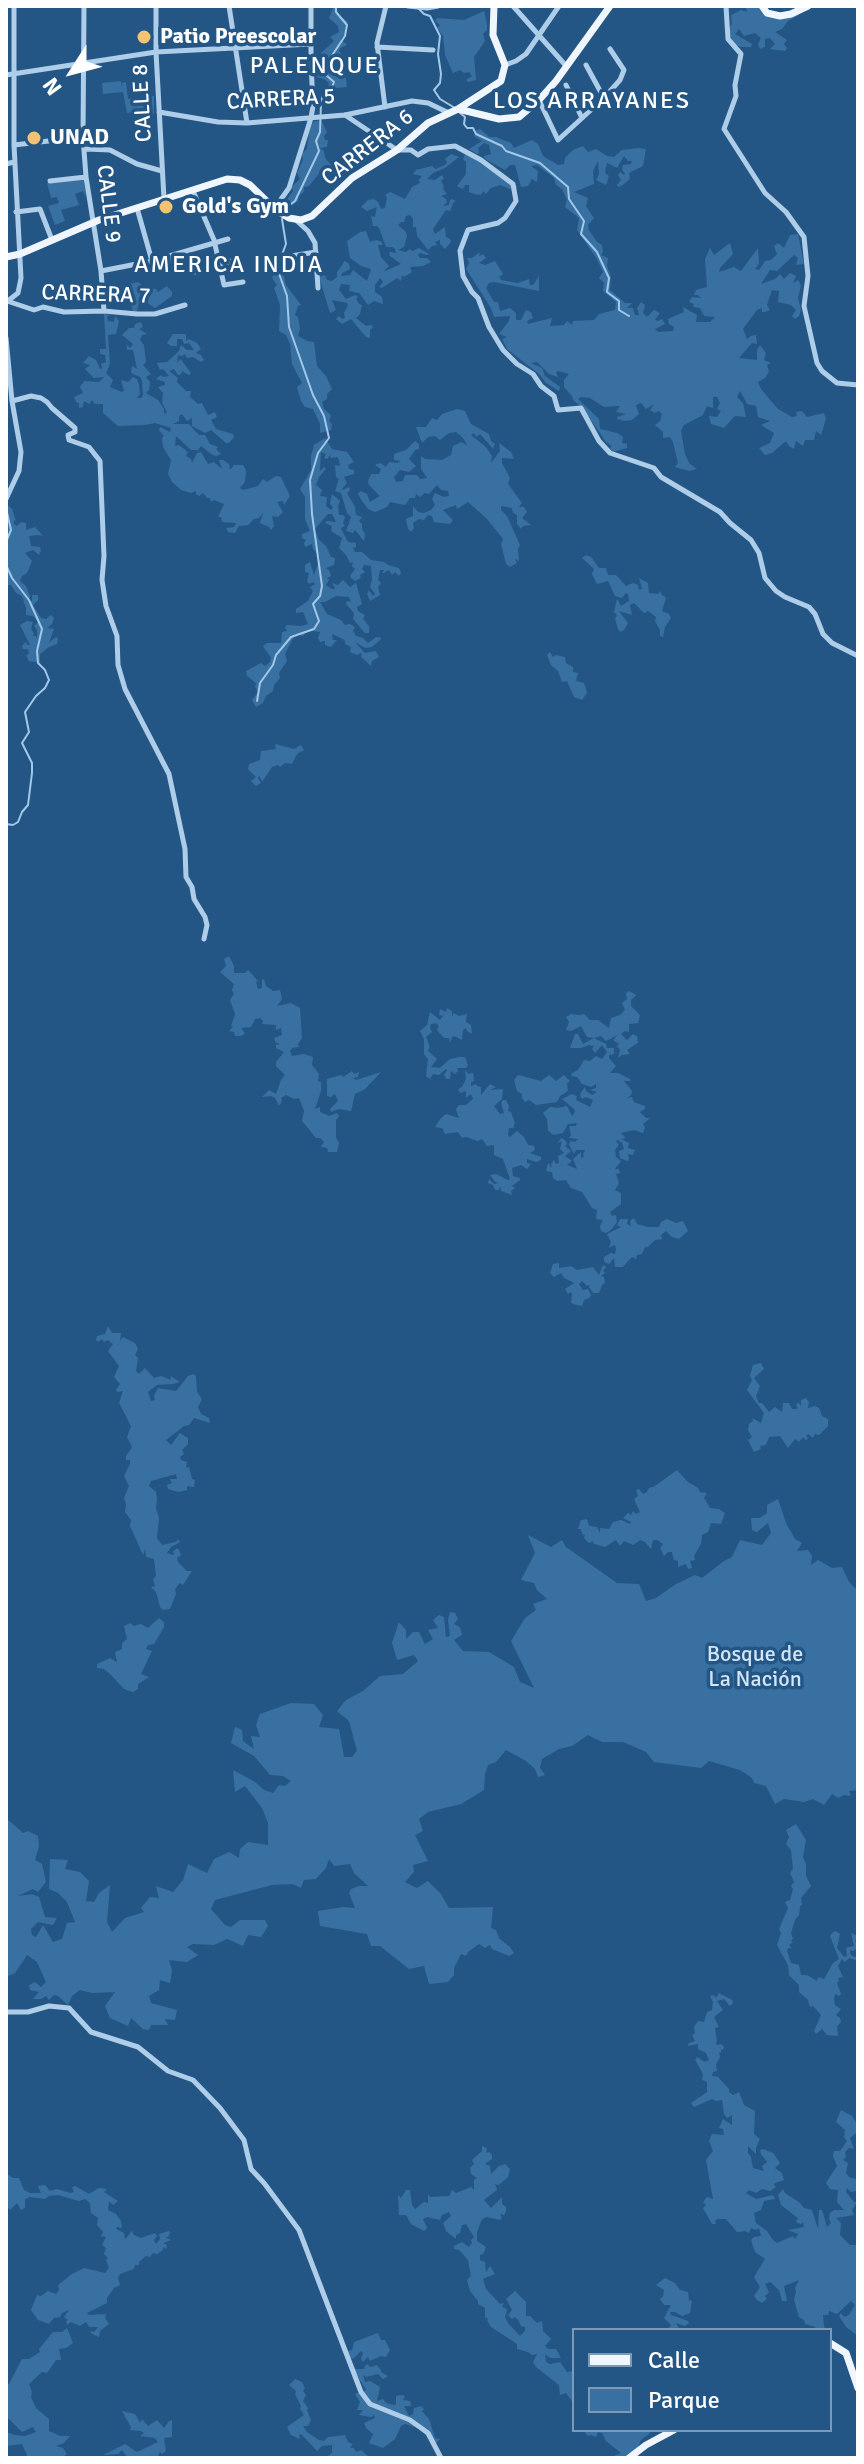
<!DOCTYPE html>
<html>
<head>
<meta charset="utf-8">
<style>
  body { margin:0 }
  #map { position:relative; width:864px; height:2464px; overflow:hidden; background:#245685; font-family:Signika,sans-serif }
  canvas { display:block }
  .frame { position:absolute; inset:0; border:8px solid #fff; pointer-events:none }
  .legend { position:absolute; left:572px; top:2328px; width:260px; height:104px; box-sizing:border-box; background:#245685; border:2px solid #7c9ab6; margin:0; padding:10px 14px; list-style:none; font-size:24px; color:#fff }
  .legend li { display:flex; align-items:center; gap:16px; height:40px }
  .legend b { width:40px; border:2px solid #7c9ab6 }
  .north { position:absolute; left:32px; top:32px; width:80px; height:80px; -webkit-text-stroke:6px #245685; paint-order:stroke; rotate:234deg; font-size:22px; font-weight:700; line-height:32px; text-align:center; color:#fff }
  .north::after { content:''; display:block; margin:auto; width:28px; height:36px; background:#fff; clip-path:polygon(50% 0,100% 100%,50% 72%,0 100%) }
</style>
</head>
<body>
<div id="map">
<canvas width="864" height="2464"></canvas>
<div class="frame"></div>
<ul class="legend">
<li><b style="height:10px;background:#f0f6fe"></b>Calle</li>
<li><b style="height:22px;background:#3870a1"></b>Parque</li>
</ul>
<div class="north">N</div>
</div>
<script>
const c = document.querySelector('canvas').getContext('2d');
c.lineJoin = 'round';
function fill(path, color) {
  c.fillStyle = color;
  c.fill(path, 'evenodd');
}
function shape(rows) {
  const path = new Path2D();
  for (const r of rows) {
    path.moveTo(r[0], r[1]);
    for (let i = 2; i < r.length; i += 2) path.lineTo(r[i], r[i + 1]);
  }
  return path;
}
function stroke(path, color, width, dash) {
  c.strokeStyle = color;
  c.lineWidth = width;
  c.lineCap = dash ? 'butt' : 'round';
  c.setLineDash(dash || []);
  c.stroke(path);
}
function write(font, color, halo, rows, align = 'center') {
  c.font = font + ' Signika,sans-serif';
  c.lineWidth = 7;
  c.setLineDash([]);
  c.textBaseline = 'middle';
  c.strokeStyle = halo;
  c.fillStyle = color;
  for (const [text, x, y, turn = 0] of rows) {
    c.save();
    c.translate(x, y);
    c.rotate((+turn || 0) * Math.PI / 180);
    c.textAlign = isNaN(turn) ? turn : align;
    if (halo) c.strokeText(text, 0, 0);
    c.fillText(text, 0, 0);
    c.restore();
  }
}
const green = shape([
  [745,6,759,6,773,16,799,12,799,15,788,21,782,29,775,32,787,40,784,44,787,48,785,51,770,49,775,44,770,38,765,39,765,47,760,49,758,44,761,38,755,33,744,36,739,29,735,34,752,44,751,47,740,47,733,43,728,30,732,24,731,15,741,10,747,12],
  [333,8,336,8,339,15,348,22,345,29,347,32,341,39,347,45,340,48,339,51,343,56,339,61,333,56,330,67,326,67,324,71,335,76,342,75,346,78,347,87,335,88,328,95,326,91,329,83,324,79,316,77,320,75,319,72,313,70,321,62,321,53,334,41,330,37,339,32,338,26,329,18],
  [484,11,487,25,487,30,483,34,485,41,474,57,476,80,468,82,466,80,472,76,469,72,464,73,460,70,453,73,445,55,443,36,437,28,440,25,435,21,437,18,464,20],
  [121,81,122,91,122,83,126,82,128,99,154,96,154,114,147,114,146,111,127,113,123,92,103,94,102,83],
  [321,120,327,132,324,136,325,140,328,140,327,147,320,148,324,151,325,158,333,167,330,170,321,171,309,186,304,187,304,192,299,195,298,201,292,205,287,205,286,201,293,191,292,187,300,179,297,173,303,160,302,154,307,149,309,132,313,122],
  [480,129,489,137,496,137,511,143,514,148,532,140,538,144,543,156,558,165,564,164,565,158,573,150,583,146,588,152,596,149,607,156,614,157,622,150,639,148,646,149,643,166,629,173,630,179,624,184,619,187,617,185,621,180,618,175,620,172,624,175,625,173,622,170,623,165,631,164,632,161,628,161,624,156,617,168,607,163,605,173,609,176,606,185,596,180,599,174,598,161,593,171,594,184,574,192,588,198,586,206,594,218,588,225,589,230,597,242,602,245,603,252,601,255,608,258,607,266,611,277,610,290,625,303,632,303,627,308,633,308,635,315,639,315,637,308,641,302,645,305,643,313,647,317,654,310,660,313,655,320,658,321,662,319,665,324,655,329,658,332,673,331,674,327,669,324,668,319,684,312,683,307,697,315,696,322,710,322,715,317,704,316,700,308,693,307,694,304,689,302,692,297,701,298,698,295,694,295,696,290,707,287,705,259,710,248,714,255,730,243,733,254,720,268,719,272,734,267,741,271,758,248,759,264,755,269,759,270,765,261,771,260,777,254,774,246,778,243,784,248,790,235,798,234,804,264,796,265,798,258,794,255,777,271,770,270,761,284,775,279,780,274,784,279,790,273,796,276,793,283,798,280,801,285,798,298,801,310,799,316,795,319,792,316,796,310,791,305,778,302,779,291,772,290,767,305,770,310,765,312,762,312,762,308,757,310,743,329,747,339,751,336,756,335,757,344,752,343,739,358,757,360,757,350,760,345,766,353,764,360,771,363,767,365,769,372,765,378,758,382,761,389,778,409,792,417,797,416,796,412,802,411,807,417,824,413,826,419,821,435,816,431,814,440,805,440,803,446,796,441,794,449,789,446,786,441,772,453,765,455,759,448,770,443,774,433,761,425,770,421,758,417,756,406,747,404,740,391,737,397,743,403,746,417,735,416,724,428,711,424,709,416,717,417,721,411,717,409,720,403,717,397,713,397,713,408,707,406,703,415,684,425,681,431,685,454,689,463,697,469,689,471,675,467,678,463,673,442,670,437,663,438,663,432,655,425,660,421,662,414,659,411,655,413,650,410,654,404,646,409,641,403,636,405,639,414,632,420,625,421,617,419,617,417,626,414,616,412,620,406,604,407,590,398,581,397,578,399,599,419,600,429,617,433,623,437,622,443,627,444,627,448,613,452,610,448,612,446,606,442,582,407,573,400,572,396,564,387,564,380,569,374,558,371,556,372,558,377,549,374,537,362,531,363,542,368,545,376,560,387,559,391,546,383,539,374,507,349,502,339,507,337,499,334,509,321,510,316,494,317,491,308,466,269,469,263,467,258,472,258,480,252,479,256,483,254,486,258,479,263,485,265,495,261,503,274,499,277,501,280,518,283,529,279,530,285,533,285,539,276,539,291,494,282,489,283,486,288,494,302,498,302,500,311,510,308,516,313,516,320,521,320,526,310,531,312,533,318,527,321,528,324,552,318,550,326,564,325,567,321,572,325,573,321,594,320,599,314,615,310,616,302,603,291,604,283,599,278,603,272,597,259,577,230,579,218,565,207,567,200,562,189,556,185,554,178,537,165,531,166,538,171,537,182,532,179,528,186,521,187,515,165,510,165,505,170,485,159,484,156,491,154,489,145,484,143,478,148,479,153,477,154,469,149,482,141,474,136,477,130],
  [451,154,459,157,445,168,433,173,427,179,435,180,442,175,444,178,441,181,444,186,443,189,447,194,441,196,446,199,447,202,443,206,449,205,450,200,452,199,456,201,453,203,450,211,446,210,433,229,435,234,445,227,446,237,450,239,451,242,445,249,440,244,440,240,435,242,437,245,432,246,428,250,417,236,416,227,413,227,413,219,410,215,406,216,404,222,401,222,398,225,406,232,407,236,404,247,398,250,406,252,410,249,412,251,419,248,429,254,427,255,420,253,418,255,420,258,427,258,431,262,423,266,410,267,412,272,404,277,402,275,401,281,397,278,382,288,379,287,383,282,380,278,375,285,375,292,382,297,383,304,374,301,368,305,359,293,349,291,350,285,341,284,339,290,346,299,355,295,358,297,356,299,359,304,362,305,360,314,356,318,366,326,371,325,373,327,370,330,370,338,366,337,351,319,342,324,336,319,339,316,342,319,345,318,344,313,348,305,347,303,332,300,336,310,330,313,319,277,325,275,327,280,332,281,337,277,337,272,345,261,349,264,350,269,342,273,341,276,350,275,353,270,367,281,371,269,361,266,350,258,347,241,360,232,366,231,370,242,376,240,382,242,382,245,378,245,381,257,389,266,383,272,401,264,390,256,389,252,396,253,395,249,392,247,386,247,379,228,377,226,373,226,371,216,375,217,377,207,367,211,361,207,368,200,374,199,378,202,381,209,385,208,387,198,385,195,390,192,405,199,412,187,420,183,419,180,422,176,413,174,416,170,432,166,436,169,445,165,447,162,445,159],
  [465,154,474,157,518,187,510,189,500,185,491,188,486,194,483,191,482,194,478,195,469,192,469,185,465,185,463,189,460,188,457,186,466,174,466,162,463,159],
  [75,180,84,180,86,198,83,191,75,194,79,205,61,210,65,221,55,225,48,206,59,203,57,197,51,198,47,183],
  [282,269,286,285,301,305,298,306,295,315,298,317,300,329,298,336,307,341,314,342,317,366,326,376,332,389,327,394,327,399,322,402,324,409,331,415,329,421,332,424,331,430,320,433,320,424,313,409,305,407,301,401,297,387,302,383,292,364,290,344,286,335,279,331,280,305,274,288,277,285,272,278,275,271],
  [138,282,146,288,156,289,158,292,167,286,172,292,172,296,155,308,144,301,143,294,142,305,138,305,137,312,133,312,130,298,121,300,117,297,128,291,130,284],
  [104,314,111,315,107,316,108,321,114,322,115,316,119,321,116,334,108,335,110,364,106,373,113,380,110,387,122,392,124,390,121,380,128,382,133,377,137,379,139,385,140,394,137,398,141,398,143,395,142,381,140,377,131,373,132,366,137,369,133,350,127,350,127,345,130,348,133,344,122,335,129,328,134,328,135,324,141,322,143,327,139,329,147,334,142,335,140,340,144,345,145,353,146,362,143,365,151,374,146,377,150,382,149,390,146,393,158,400,164,409,164,414,167,412,162,403,163,393,158,387,165,385,165,382,156,379,161,375,163,377,169,376,163,369,160,370,157,363,167,362,179,351,181,345,187,350,194,350,189,343,184,344,182,339,177,339,177,346,171,346,167,343,173,334,186,334,186,341,189,339,197,343,201,349,196,353,201,355,204,360,201,362,193,357,187,358,185,354,182,356,178,355,177,363,180,359,182,361,191,373,189,375,182,371,181,374,178,375,174,369,169,371,178,378,177,382,186,391,191,391,190,397,198,404,202,403,208,415,215,412,217,417,211,420,216,429,233,434,234,437,229,443,226,443,211,430,205,433,192,426,192,418,187,421,182,414,179,416,179,421,173,424,189,424,199,435,205,435,210,444,218,447,216,449,221,454,216,456,211,454,201,446,198,450,191,450,176,436,175,446,179,445,188,452,186,456,191,459,192,463,197,453,201,452,208,464,214,462,222,469,219,460,223,460,229,464,230,470,234,465,243,465,246,470,245,482,240,488,243,490,258,486,263,479,267,482,276,476,281,477,290,496,284,505,283,501,277,502,283,512,278,517,272,516,274,526,271,530,269,527,260,523,263,513,259,518,254,519,248,525,239,526,235,533,228,532,226,528,234,527,236,523,222,522,221,517,218,517,224,504,214,500,211,502,210,498,207,498,203,493,199,496,196,494,196,491,191,493,181,490,172,482,168,474,171,460,163,447,162,438,164,436,159,430,160,427,170,432,171,428,155,423,145,425,118,426,103,413,103,404,95,404,92,400,89,404,84,401,83,407,79,408,79,403,76,402,74,397,83,393,80,387,84,381,99,382,104,377,94,378,85,369,90,365,83,363,89,356,96,360,100,369,102,368,101,364,106,362,105,355,100,354,100,349,106,349],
  [457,409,465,411,471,424,489,434,491,441,495,444,493,449,480,434,476,437,474,433,471,435,486,447,492,456,491,463,500,451,499,443,511,452,514,459,502,458,502,463,510,478,508,484,522,503,519,507,524,507,527,512,522,518,531,525,523,526,521,529,517,524,517,515,513,513,512,508,501,506,501,510,507,516,520,545,518,549,519,561,515,559,517,563,510,567,506,564,501,544,503,539,487,519,468,502,457,509,456,505,443,510,453,520,450,524,434,522,432,516,428,515,424,520,419,519,413,523,414,528,411,532,408,529,406,519,413,516,413,506,418,512,424,513,431,510,435,505,432,499,435,493,444,497,449,496,448,491,441,490,437,485,429,494,425,493,420,497,416,494,415,498,410,498,405,505,390,502,387,507,375,512,368,509,360,498,358,493,361,491,367,494,370,502,380,496,369,485,368,481,371,474,379,474,381,469,375,465,380,463,386,467,389,462,397,463,401,461,394,460,394,454,406,450,415,441,419,444,419,449,415,450,409,459,416,466,409,472,400,470,394,477,396,482,403,481,405,475,417,475,420,479,427,478,421,469,421,456,425,459,442,460,451,455,453,446,461,442,467,445,463,438,456,432,449,433,440,440,435,436,428,437,422,443,416,427,426,427,432,418,437,420,442,414],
  [325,438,332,449,347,452,354,462,348,465,349,469,354,470,354,474,344,477,347,483,342,489,343,490,349,487,350,490,347,493,355,507,356,515,362,517,359,521,362,524,362,529,365,534,364,541,355,530,353,533,346,531,351,517,347,513,341,493,335,491,339,479,336,477,335,465,340,466,339,460,337,457,330,458,331,454,327,459,324,458,326,454,321,452,320,471,324,467,326,469,319,477,316,485,322,490,320,496,327,497,326,506,331,510,333,507,330,504,332,494,340,501,338,506,339,515,343,515,345,517,343,523,345,526,341,528,348,542,356,543,356,547,353,548,355,552,362,552,371,560,384,562,388,565,399,568,401,573,399,576,395,572,392,575,389,570,382,574,384,570,380,570,378,580,381,583,378,587,380,595,370,601,367,594,369,590,373,596,375,594,370,587,372,580,371,566,364,565,362,569,365,572,360,575,361,578,355,581,351,578,350,576,355,569,352,566,353,562,350,563,346,555,339,548,342,538,331,531,332,526,325,523,327,521,336,522,332,514,328,514,315,529,319,540,326,546,331,557,335,558,334,565,326,568,329,570,331,576,327,578,329,580,326,585,332,589,335,589,332,583,338,585,343,580,350,587,356,583,362,604,357,607,358,611,365,615,363,619,369,626,369,633,365,633,353,619,354,613,346,604,347,601,351,602,349,597,336,596,325,602,320,602,327,614,341,620,345,625,350,624,355,627,353,631,356,636,363,638,368,643,376,637,382,638,372,647,365,648,355,642,365,653,376,651,379,657,372,661,371,666,361,657,362,653,357,655,350,652,351,647,345,644,345,635,345,640,332,634,333,640,337,640,331,647,325,645,325,641,320,642,318,638,320,632,313,631,306,632,303,636,297,634,292,640,285,654,287,661,279,673,280,678,274,685,273,691,266,696,263,703,256,707,252,700,258,692,255,687,256,683,247,676,246,671,261,663,265,666,270,662,271,658,263,646,267,643,281,643,282,632,287,631,285,627,287,625,302,626,308,624,303,612,296,613,296,609,308,601,313,591,310,587,315,584,313,582,309,584,307,581,309,573,305,572,305,565,310,562,314,575,320,558,313,549,312,544,305,547,304,543,306,540,302,538,302,534,310,531,305,519,305,497,300,489,311,470,311,456,314,445],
  [6,504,12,509,16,521,14,520,14,524,17,526,21,522,26,523,26,530,35,527,43,536,37,535,29,536,31,546,40,547,41,551,39,555,33,550,25,553,32,561,27,573,22,576,20,581,26,586,30,596,29,601,32,601,32,595,38,595,38,600,33,605,41,618,46,619,51,615,54,618,52,624,47,628,54,629,49,643,56,637,58,639,57,644,49,647,40,654,40,663,29,661,26,655,29,654,28,649,23,649,22,646,26,642,27,645,30,645,20,625,27,621,33,622,31,629,34,633,33,636,36,636,37,639,37,630,34,626,38,622,33,616,26,615,26,608,22,596,16,593,11,585,6,585],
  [586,555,591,557,599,568,606,568,608,575,616,575,626,586,633,583,638,585,639,590,642,589,639,578,648,583,649,593,658,594,661,591,661,594,666,598,662,611,669,614,671,618,665,627,663,637,660,636,660,630,655,621,656,617,648,611,645,613,643,612,634,603,630,605,632,615,619,611,628,623,624,630,620,632,618,629,615,619,617,615,614,612,617,599,621,606,629,601,628,594,626,593,622,598,615,596,608,581,597,584,592,574,594,569,582,558],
  [550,652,553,657,556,655,565,657,566,663,573,667,573,672,578,673,576,681,584,683,587,693,582,700,574,697,567,681,562,682,558,671,551,665,547,655],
  [275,744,294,749,301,745,304,750,297,754,292,764,285,763,280,767,278,765,272,767,262,782,259,775,258,778,261,783,256,786,251,781,256,777,248,769,249,764,260,760,261,751,276,749],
  [229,956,234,966,234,973,245,973,248,970,258,981,256,982,258,989,262,988,262,980,264,979,266,986,273,991,280,990,282,999,277,1006,291,1003,300,1008,302,1038,298,1044,299,1047,292,1048,290,1051,292,1056,304,1054,313,1057,312,1065,319,1074,318,1081,321,1082,321,1091,315,1109,320,1107,320,1112,329,1116,337,1113,339,1116,336,1120,336,1137,339,1143,337,1152,328,1152,327,1148,321,1147,324,1142,320,1138,316,1138,302,1121,304,1111,299,1098,294,1099,286,1095,281,1098,282,1101,279,1106,275,1098,271,1096,262,1097,269,1090,276,1094,281,1080,285,1075,276,1066,276,1062,284,1052,276,1048,276,1045,281,1044,276,1043,274,1038,282,1035,281,1028,276,1030,276,1025,262,1024,263,1021,260,1018,255,1019,251,1027,241,1028,245,1033,241,1036,235,1036,234,1032,229,1031,233,1027,231,1026,235,1014,230,1000,234,994,232,990,234,984,220,972,226,966,224,959],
  [629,991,636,995,631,1000,631,1006,640,1015,638,1023,629,1024,629,1032,625,1031,621,1034,627,1040,633,1034,638,1037,637,1041,639,1042,627,1050,630,1054,622,1055,618,1058,620,1050,617,1046,619,1044,613,1040,618,1035,606,1041,601,1036,594,1038,606,1044,607,1048,614,1048,614,1054,609,1055,609,1058,616,1066,610,1073,618,1073,630,1079,631,1081,624,1081,632,1091,631,1095,627,1098,632,1097,634,1102,645,1106,645,1109,640,1112,646,1118,650,1118,643,1124,645,1127,643,1133,634,1130,621,1133,626,1138,621,1139,629,1143,628,1148,635,1150,633,1155,628,1154,629,1160,627,1161,620,1158,619,1151,624,1149,622,1143,618,1140,616,1141,619,1145,615,1150,616,1157,621,1161,615,1169,619,1169,620,1173,616,1174,619,1183,615,1190,621,1193,621,1204,610,1212,612,1216,616,1215,617,1222,611,1230,606,1233,601,1231,600,1226,603,1220,596,1219,597,1210,592,1208,582,1192,571,1188,566,1180,557,1181,553,1178,552,1172,546,1171,548,1163,552,1168,551,1164,554,1160,556,1164,559,1163,558,1156,564,1153,560,1149,562,1141,558,1143,561,1138,565,1140,567,1144,565,1146,571,1151,565,1156,572,1161,567,1165,577,1169,573,1159,581,1152,581,1158,584,1157,583,1154,585,1150,576,1150,574,1154,569,1145,570,1141,575,1142,578,1139,569,1138,571,1135,569,1126,576,1126,577,1123,568,1124,563,1133,553,1135,548,1130,547,1119,543,1113,550,1107,558,1108,567,1106,572,1116,575,1112,574,1109,562,1099,572,1094,577,1096,576,1100,590,1107,593,1100,586,1097,582,1099,580,1095,582,1091,585,1087,586,1091,592,1095,597,1092,590,1090,596,1088,596,1084,591,1087,582,1084,577,1077,571,1076,572,1073,578,1070,584,1060,590,1061,596,1056,602,1059,607,1052,602,1045,595,1053,592,1049,594,1046,589,1045,581,1048,570,1048,575,1034,578,1034,583,1044,594,1038,587,1037,581,1026,571,1031,566,1030,569,1022,566,1017,571,1014,579,1015,584,1014,590,1020,598,1020,609,1028,611,1018,620,1015,625,1010,622,1003,627,999,626,993],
  [447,1008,452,1011,452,1016,454,1013,459,1016,467,1014,466,1022,471,1025,472,1034,467,1031,466,1028,463,1030,462,1040,454,1036,452,1037,450,1043,449,1038,444,1038,437,1030,439,1026,436,1023,431,1024,430,1028,432,1032,426,1037,430,1047,428,1051,437,1059,431,1067,440,1068,450,1059,459,1057,465,1057,468,1065,466,1068,457,1068,458,1071,455,1074,451,1071,450,1079,446,1079,444,1075,447,1070,446,1069,439,1075,433,1074,430,1079,426,1076,428,1059,424,1054,424,1039,420,1031,427,1025,430,1012,440,1020,443,1016,439,1015,440,1009,446,1012],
  [465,1070,468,1074,473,1073,474,1081,471,1082,471,1086,476,1084,477,1086,481,1087,481,1095,490,1084,496,1087,490,1090,503,1089,502,1099,494,1106,500,1114,504,1113,501,1103,503,1100,506,1100,509,1106,508,1111,511,1112,515,1123,513,1128,509,1128,508,1135,510,1137,517,1131,524,1137,528,1145,534,1146,535,1150,530,1153,541,1157,541,1160,536,1162,527,1159,527,1163,531,1164,527,1169,521,1165,512,1168,513,1176,520,1178,520,1180,512,1186,515,1188,511,1191,512,1195,501,1191,500,1186,499,1190,495,1190,493,1185,488,1183,489,1179,494,1184,499,1183,495,1182,490,1175,496,1174,508,1180,510,1179,503,1159,494,1155,494,1145,487,1146,482,1139,478,1141,466,1137,462,1138,458,1132,445,1134,442,1128,435,1127,440,1119,446,1114,459,1118,456,1109,459,1105,466,1105,473,1099,471,1094,466,1098,466,1091,460,1093,458,1089,462,1087,466,1079],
  [352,1071,354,1074,359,1072,358,1077,353,1078,356,1080,381,1072,365,1089,355,1094,351,1111,339,1109,331,1112,330,1109,338,1101,335,1094,331,1097,327,1096,327,1079,341,1075,343,1077],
  [518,1075,541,1081,549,1075,556,1081,564,1075,570,1081,567,1083,568,1091,560,1096,557,1102,536,1105,529,1100,525,1102,522,1098,522,1094,517,1091,514,1080],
  [634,1218,637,1224,648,1227,659,1227,661,1222,667,1219,676,1223,683,1221,688,1231,679,1239,672,1237,666,1231,661,1235,662,1239,655,1240,648,1247,645,1247,642,1254,637,1255,636,1259,632,1257,623,1267,615,1267,614,1258,609,1264,604,1262,604,1257,611,1253,615,1254,616,1250,615,1245,609,1248,611,1242,607,1234,621,1227,617,1225,620,1219,628,1219,627,1224,631,1226,630,1221],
  [559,1263,559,1268,571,1266,577,1270,593,1267,599,1275,603,1265,606,1267,603,1271,605,1273,601,1276,604,1277,605,1283,602,1285,599,1293,593,1293,589,1287,590,1285,587,1286,582,1281,579,1284,583,1290,588,1289,591,1295,589,1298,584,1300,582,1306,573,1304,571,1302,572,1295,571,1292,568,1294,565,1289,574,1283,564,1278,561,1273,554,1277,550,1273,553,1264],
  [108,1326,112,1333,121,1333,120,1341,123,1337,135,1343,138,1349,135,1355,138,1358,136,1371,139,1374,145,1368,154,1378,161,1376,171,1380,170,1376,180,1382,173,1384,157,1385,148,1392,151,1401,155,1400,154,1396,158,1388,176,1391,188,1376,193,1374,196,1376,197,1392,202,1399,198,1407,201,1414,209,1418,210,1423,194,1418,189,1425,184,1426,166,1440,171,1445,180,1433,188,1438,188,1444,182,1450,184,1454,180,1457,181,1460,187,1462,186,1468,189,1467,192,1479,195,1480,194,1487,187,1486,187,1490,178,1492,168,1489,167,1485,172,1483,170,1479,177,1479,176,1474,151,1481,149,1486,156,1492,157,1498,156,1509,159,1518,157,1538,162,1545,176,1542,178,1539,180,1542,171,1547,167,1553,174,1555,173,1551,178,1548,181,1555,177,1558,178,1562,187,1571,192,1571,183,1585,180,1583,175,1589,176,1594,170,1609,163,1610,160,1607,156,1592,151,1587,155,1586,153,1579,156,1576,154,1559,146,1557,145,1549,143,1555,130,1526,131,1520,125,1512,126,1504,124,1498,129,1486,124,1476,130,1464,130,1460,126,1460,126,1456,132,1447,127,1437,131,1426,119,1403,123,1391,118,1392,116,1390,120,1384,114,1377,119,1366,108,1351,113,1344,108,1340,104,1342,102,1339,98,1342,96,1340,97,1336,105,1334],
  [761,1363,764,1369,754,1378,760,1386,756,1396,759,1403,762,1403,769,1412,775,1407,782,1412,783,1403,789,1403,792,1409,795,1409,798,1408,796,1406,798,1402,801,1406,801,1400,806,1398,809,1402,808,1408,815,1406,819,1408,822,1416,828,1419,828,1426,819,1435,815,1434,813,1438,808,1434,806,1436,808,1438,806,1440,803,1437,799,1442,795,1439,788,1448,780,1436,769,1437,766,1445,760,1446,761,1449,754,1452,748,1440,752,1437,748,1430,749,1424,753,1421,752,1418,761,1423,764,1413,747,1390,752,1380,750,1376,753,1365],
  [677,1470,688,1482,698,1488,700,1492,707,1493,704,1498,710,1508,719,1509,725,1513,721,1524,711,1523,708,1532,702,1535,701,1544,694,1556,695,1560,690,1561,692,1568,688,1569,686,1564,678,1567,678,1561,674,1560,672,1552,668,1552,664,1556,660,1548,663,1544,657,1540,653,1540,651,1549,645,1542,640,1540,633,1545,624,1541,620,1546,616,1540,605,1547,594,1544,593,1541,589,1543,584,1538,585,1535,582,1534,581,1529,578,1529,581,1520,587,1519,589,1526,597,1527,600,1533,600,1528,609,1529,613,1522,621,1520,630,1524,631,1522,623,1518,628,1513,631,1515,633,1511,636,1514,640,1512,634,1499,638,1496,636,1490,639,1489,643,1494,647,1492,649,1488,655,1486],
  [778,1499,786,1523,795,1539,802,1543,797,1551,808,1550,812,1556,811,1565,818,1560,832,1568,842,1567,849,1582,858,1591,858,1790,849,1791,851,1796,844,1795,838,1798,832,1794,824,1805,813,1799,804,1802,784,1799,775,1804,766,1786,754,1783,752,1778,740,1770,709,1761,701,1768,654,1762,646,1752,623,1742,602,1742,588,1735,572,1746,559,1749,542,1759,540,1768,545,1775,538,1777,535,1769,526,1761,506,1750,496,1762,488,1765,485,1774,484,1790,461,1804,428,1812,419,1819,423,1831,415,1835,428,1861,413,1865,414,1872,405,1882,417,1888,428,1881,441,1894,449,1908,493,1907,491,1928,496,1930,499,1938,510,1947,514,1953,509,1956,492,1949,490,1945,485,1948,479,1944,468,1952,466,1956,461,1954,454,1968,454,1975,448,1982,429,1984,424,1966,409,1969,380,1946,371,1946,367,1934,320,1926,318,1911,343,1907,355,1908,349,1893,351,1889,359,1886,368,1886,354,1873,350,1864,334,1866,329,1859,326,1868,316,1879,304,1880,301,1888,293,1884,272,1885,215,1900,211,1909,225,1925,231,1927,240,1920,265,1920,268,1926,261,1937,248,1935,243,1946,227,1939,214,1945,193,1944,187,1947,198,1955,187,1962,169,1960,172,1971,170,1983,160,1980,159,1990,149,1996,151,2003,177,2010,175,2020,165,2019,168,2025,151,2025,149,2030,143,2029,131,2018,128,2026,110,2018,105,2006,115,1992,92,1993,80,1990,72,1996,68,2005,58,1996,54,1995,49,2000,46,1996,41,1999,33,1999,39,1992,30,1990,29,1985,35,1982,41,1987,46,1982,37,1962,27,1955,15,1973,6,1977,6,1818,23,1833,28,1831,38,1836,39,1846,35,1860,42,1864,46,1882,38,1892,33,1889,18,1896,32,1894,39,1897,45,1917,57,1918,53,1925,38,1922,31,1929,32,1935,36,1937,43,1925,53,1942,62,1939,67,1923,75,1922,67,1902,58,1893,49,1889,50,1859,68,1860,65,1869,80,1872,89,1881,86,1901,94,1902,99,1893,110,1885,107,1922,112,1932,125,1918,144,1912,141,1908,150,1897,159,1898,156,1886,173,1892,183,1880,188,1864,207,1873,214,1859,229,1852,239,1858,240,1849,248,1842,268,1845,268,1823,262,1808,245,1786,235,1792,233,1770,255,1782,264,1790,273,1793,279,1785,285,1786,291,1781,283,1776,270,1775,254,1756,231,1743,235,1727,242,1730,243,1741,254,1749,251,1736,260,1737,256,1725,260,1714,291,1703,314,1704,323,1715,319,1727,339,1729,344,1757,352,1757,357,1751,349,1721,337,1711,346,1700,363,1691,380,1676,403,1674,418,1661,414,1655,397,1660,392,1643,399,1622,406,1630,406,1639,413,1632,419,1632,425,1644,433,1639,428,1630,438,1628,433,1620,439,1615,444,1617,446,1637,450,1636,448,1620,450,1612,455,1613,458,1619,454,1624,460,1627,462,1635,454,1640,463,1651,489,1652,514,1667,520,1682,534,1688,511,1641,525,1618,536,1610,533,1604,547,1599,537,1590,534,1583,521,1580,535,1553,528,1535,551,1547,562,1540,566,1547,617,1583,639,1584,646,1601,656,1598,676,1584,695,1575,702,1578,724,1561,732,1557,740,1540,762,1545,771,1533,768,1523,757,1532,752,1530,751,1518,760,1518,767,1513,767,1505],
  [159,1618,164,1622,164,1627,154,1644,148,1645,146,1649,152,1651,141,1674,149,1677,138,1684,138,1689,133,1692,124,1689,110,1674,104,1669,97,1668,97,1664,110,1658,117,1662,115,1652,122,1649,122,1643,127,1639,124,1626,130,1623,134,1626,141,1624,148,1628],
  [796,1824,806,1840,803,1857,806,1864,806,1876,811,1886,801,1898,802,1905,800,1906,799,1915,795,1920,791,1933,793,1939,791,1941,793,1942,789,1945,792,1948,788,1948,787,1951,791,1963,799,1965,801,1975,807,1975,817,1981,818,1977,824,1979,833,1963,839,1959,830,1936,833,1932,836,1931,840,1934,837,1948,844,1957,847,1956,846,1948,854,1946,851,1933,858,1936,855,1941,858,1943,857,1947,854,1951,850,1950,850,1953,852,1956,855,1957,858,1954,858,1958,855,1960,849,1958,845,1962,842,1959,838,1966,843,1977,838,1978,839,1981,837,1983,841,1994,839,1996,835,1994,834,2000,835,2005,841,2009,836,2015,840,2018,841,2022,837,2026,838,2036,827,2035,822,2029,816,2034,814,2031,821,2015,813,2006,810,2007,808,2000,799,1992,799,1985,789,1975,788,1965,777,1945,781,1933,779,1929,788,1908,785,1902,790,1900,793,1889,791,1886,794,1882,790,1873,793,1869,791,1850,786,1844,789,1837,786,1830],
  [719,1993,732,2000,733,2003,730,2006,724,1999,717,2001,723,2010,714,2017,719,2027,715,2028,717,2041,716,2042,717,2045,721,2044,724,2047,723,2050,721,2049,721,2053,719,2052,720,2057,716,2065,717,2071,713,2072,712,2076,718,2077,729,2089,729,2092,733,2095,739,2092,744,2105,755,2111,754,2134,760,2139,756,2148,756,2154,748,2146,748,2153,751,2157,753,2168,764,2171,762,2166,767,2162,761,2154,760,2150,763,2149,773,2153,780,2163,775,2168,782,2173,784,2180,775,2183,774,2185,776,2187,770,2191,762,2189,756,2193,749,2190,746,2193,756,2199,773,2195,775,2199,764,2201,761,2210,754,2213,756,2223,767,2231,773,2240,777,2243,793,2236,795,2239,798,2234,788,2230,804,2227,803,2222,801,2224,797,2223,796,2220,799,2219,781,2205,778,2195,783,2189,785,2193,799,2202,804,2208,812,2210,818,2229,819,2210,822,2210,827,2227,831,2223,829,2219,830,2213,834,2210,844,2210,837,2202,838,2190,830,2189,826,2183,837,2166,833,2156,834,2151,840,2151,847,2141,844,2137,845,2130,836,2122,841,2110,852,2116,856,2122,856,2133,850,2138,854,2149,849,2148,845,2152,846,2157,843,2160,848,2163,846,2173,849,2177,858,2180,856,2191,851,2192,847,2188,846,2192,854,2202,857,2202,852,2210,854,2215,836,2218,841,2223,840,2235,850,2245,856,2245,858,2249,858,2336,846,2327,839,2316,841,2313,844,2317,849,2315,855,2305,851,2301,837,2314,829,2311,828,2315,823,2315,824,2327,828,2330,817,2330,815,2327,805,2324,804,2320,799,2317,794,2300,796,2291,795,2288,799,2280,784,2286,787,2301,782,2301,779,2290,770,2282,765,2284,769,2292,765,2296,767,2299,762,2303,757,2300,754,2296,760,2287,754,2277,765,2259,755,2252,751,2240,754,2237,761,2236,759,2228,756,2230,751,2228,749,2233,745,2231,737,2232,726,2219,717,2219,715,2221,716,2224,712,2224,703,2208,706,2205,703,2202,707,2197,713,2199,706,2160,713,2151,709,2141,712,2134,724,2135,723,2129,719,2128,723,2119,732,2125,732,2115,727,2118,724,2114,722,2100,716,2101,712,2099,694,2107,691,2103,707,2092,707,2082,702,2080,703,2074,695,2060,697,2057,705,2062,709,2060,706,2053,698,2049,698,2044,688,2046,689,2043,695,2041,692,2035,695,2033,694,2027,698,2021,704,2022,707,2012,712,2010,713,2002,710,1996,714,1995,716,1998],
  [482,2146,487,2148,486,2153,489,2152,492,2155,492,2159,485,2164,490,2166,491,2174,499,2166,505,2164,510,2169,508,2177,499,2185,495,2184,497,2190,484,2200,491,2208,502,2197,502,2204,506,2207,506,2212,504,2215,500,2214,502,2218,500,2220,487,2217,482,2219,477,2232,477,2241,486,2247,483,2254,480,2255,480,2260,485,2262,486,2272,490,2266,495,2274,483,2279,486,2289,500,2304,504,2303,502,2307,507,2309,505,2317,508,2323,520,2336,525,2331,525,2327,521,2326,518,2320,515,2317,512,2319,508,2315,512,2310,506,2299,515,2291,526,2302,526,2316,530,2316,537,2323,542,2321,543,2331,551,2339,545,2346,548,2349,556,2349,561,2358,550,2358,545,2354,546,2362,550,2364,560,2362,567,2372,574,2371,574,2404,566,2393,560,2395,559,2385,536,2367,533,2362,537,2354,532,2355,528,2352,517,2349,517,2344,491,2327,487,2320,488,2319,485,2317,485,2308,478,2304,478,2301,470,2291,467,2280,471,2276,468,2260,459,2250,454,2249,454,2246,462,2242,469,2247,472,2243,471,2240,474,2237,466,2224,462,2225,460,2233,456,2235,456,2239,446,2231,443,2223,451,2216,449,2212,442,2215,440,2220,427,2217,423,2219,427,2228,424,2231,411,2224,406,2215,399,2215,398,2195,401,2198,406,2190,410,2190,412,2205,415,2209,424,2202,428,2203,428,2194,430,2197,449,2196,452,2190,456,2193,471,2187,474,2190,474,2180,477,2178,471,2174,470,2168,474,2164,472,2160,482,2151],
  [6,2173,13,2178,19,2178,24,2190,30,2193,41,2193,38,2186,45,2185,50,2191,57,2189,70,2193,74,2192,72,2187,75,2186,89,2194,99,2188,107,2189,104,2192,118,2201,113,2205,109,2201,108,2210,116,2214,121,2221,122,2228,117,2227,116,2229,124,2233,125,2239,132,2231,134,2235,141,2238,155,2233,157,2236,154,2240,156,2244,160,2239,159,2234,169,2231,170,2233,168,2237,165,2237,171,2240,163,2243,167,2245,166,2249,163,2247,163,2250,157,2254,153,2253,150,2257,146,2256,139,2262,139,2265,135,2265,134,2269,120,2274,118,2278,120,2285,114,2288,107,2298,107,2303,87,2313,89,2315,106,2314,105,2318,109,2324,100,2331,99,2337,92,2334,90,2331,94,2332,98,2327,89,2327,86,2322,80,2326,71,2322,67,2325,66,2321,68,2320,64,2317,69,2310,62,2313,60,2317,54,2318,49,2324,38,2320,31,2310,37,2295,41,2296,48,2291,56,2294,59,2290,58,2285,72,2274,84,2268,105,2273,109,2268,106,2260,108,2258,104,2254,106,2248,102,2245,106,2237,101,2236,103,2232,97,2225,98,2218,91,2213,90,2203,85,2199,79,2201,58,2195,49,2196,45,2199,30,2197,25,2199,25,2208,21,2210,17,2203,10,2210,6,2205],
  [665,2278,675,2283,680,2290,688,2292,689,2300,692,2301,690,2313,682,2316,675,2312,670,2312,671,2315,688,2321,689,2323,685,2326,676,2323,680,2330,668,2330,671,2325,664,2318,671,2305,664,2305,660,2299,663,2297,664,2290,656,2285],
  [67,2328,73,2343,66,2348,59,2349,61,2360,56,2360,47,2373,42,2372,29,2384,32,2392,31,2397,36,2408,49,2419,49,2431,60,2436,70,2436,64,2443,56,2446,63,2448,67,2454,61,2458,53,2456,51,2458,25,2458,27,2455,22,2444,6,2446,6,2432,15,2435,25,2436,36,2432,33,2427,22,2432,6,2416,6,2384,9,2384,22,2359,29,2359,40,2352,39,2349,53,2332,62,2332],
  [378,2333,381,2340,385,2340,390,2350,386,2357,381,2356,370,2361,368,2357,363,2362,361,2359,363,2353,361,2351,353,2359,349,2358,348,2351,352,2350,354,2342],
  [366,2364,371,2367,377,2365,381,2370,381,2372,388,2376,383,2379,378,2374,366,2377,363,2375,365,2382,370,2381,380,2387,377,2401,383,2399,386,2403,394,2405,396,2404,396,2396,402,2395,405,2396,403,2400,410,2401,411,2404,411,2406,404,2406,409,2416,413,2414,414,2408,421,2406,424,2409,422,2411,429,2419,435,2438,440,2439,433,2446,421,2429,405,2424,401,2426,395,2439,383,2448,369,2443,373,2434,366,2428,364,2423,375,2418,374,2415,371,2417,359,2415,363,2410,357,2410,360,2402,355,2394,366,2390,353,2369,364,2369],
  [295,2379,302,2382,305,2388,303,2391,306,2395,303,2401,308,2408,307,2410,311,2420,308,2426,303,2426,307,2432,319,2440,324,2441,328,2437,345,2435,348,2442,353,2444,350,2448,354,2448,356,2452,361,2450,370,2458,325,2458,332,2453,332,2445,322,2446,317,2451,301,2434,299,2435,300,2439,291,2435,287,2427,304,2415,300,2409,301,2406,295,2394,296,2391,289,2385],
  [122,2411,135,2414,140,2423,142,2419,148,2426,157,2420,164,2428,169,2421,172,2420,172,2437,164,2438,166,2451,162,2454,160,2452,158,2456,151,2458,128,2458,122,2450,118,2454,103,2455,125,2444,137,2452,158,2442,155,2438,140,2436,144,2433,141,2431,130,2430,131,2427],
  [583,2430,651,2430,649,2434,641,2440,638,2447,624,2458,609,2458,621,2453,606,2441,602,2433,598,2432,596,2437,591,2435,588,2436]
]);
const stream = shape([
  [419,9,424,14,430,16,440,36,438,54,441,74,440,83,434,90,440,99,455,108],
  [460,113,465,117,464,124,467,128,473,128,476,134,502,146,506,151,540,163,568,187,569,199,584,221,581,234,597,252,609,278,607,292,619,301,619,310,629,316],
  [284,213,286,208,295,201,319,151,316,141,320,132,321,103,323,95,332,87,334,82,326,75,329,60,345,36,347,25,336,12,336,6],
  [6,508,11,530,6,542],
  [6,565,12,578,29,600,42,629,37,651,38,663,45,670,49,680,45,688,36,696,25,712,29,732,22,743,32,763,32,773,28,805,22,812,18,822,13,825,6,824],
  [257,701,260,683,273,665,276,655,291,637,314,629,319,621,313,604,320,596,322,586,312,514,310,480,318,453,329,438,324,416,313,395,289,327,287,296,277,268,286,244,282,219]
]);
const minor = shape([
  [84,6,83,137,86,177,101,271,104,311],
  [156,6,156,52,164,199],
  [229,6,247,123],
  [408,6,427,8,438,6],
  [513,6,567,67],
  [726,6,728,39,741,54,735,85,736,96,724,129,765,193,786,212,804,237,808,276,804,306,817,363,822,371,837,383,858,385],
  [377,47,433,50],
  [505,65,516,61,526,54,559,6],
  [586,65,604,98],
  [6,75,156,52,311,44],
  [566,85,582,118],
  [539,100,558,140,604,98,620,80,624,70,610,49],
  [385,107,377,43,386,6],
  [159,112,218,122,247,123,345,115,412,101,428,103,449,113],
  [345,115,397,150,411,150,418,155,428,149,455,146,481,160,513,184,516,201,505,218,498,223,468,230,460,251,463,276,472,292,478,298,489,327,503,350,517,364,533,374,541,386,554,396,558,410,581,408,599,441,610,453,654,468,661,477,720,512,730,523,751,540,759,553,765,578,776,591,785,597,809,607,815,614,823,634,832,643,858,656],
  [14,145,83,137],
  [86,149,110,150,137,164,162,171],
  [6,164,14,162],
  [50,181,86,177],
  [193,191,214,240,224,285,243,282],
  [137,208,152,261],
  [274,209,289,188,311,118,313,106,311,61,311,6],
  [16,212,40,209,52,240],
  [297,221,308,231,315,243,318,288],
  [168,257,171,268,194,272,235,260],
  [285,266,291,256,316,252],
  [101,271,152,261,228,239],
  [9,300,18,293,21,278,14,145,14,6],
  [7,301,34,310,43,307,64,312,104,311,137,314,155,314,185,305],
  [6,338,12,401,21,452,19,471,6,499],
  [12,401,31,396,41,398,47,402,52,408,75,428,75,432,68,435,69,440,89,447,100,461,104,556,102,580,106,606,117,636,118,665,125,689,169,774,185,849,186,877,192,887,194,899,205,917,207,925,204,939],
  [6,2012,28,2012,49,2006,69,2008,91,2032,138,2047,168,2071,193,2080,220,2108,244,2140,251,2169,264,2183,299,2230,361,2392,370,2404,410,2420,428,2433,441,2458]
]);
const major = shape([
  [762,6,767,13,780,16,791,14,808,6],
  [458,109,499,119,519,117,539,100,556,81,610,6],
  [6,257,20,254,99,220,227,179,240,180,250,185,277,211,289,218,301,220,312,216,352,178,397,150,428,123,458,109,501,81,505,65,493,35,494,6],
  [830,2343,846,2353,858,2388],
  [629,2458,646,2445,674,2430]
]);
const markers = [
  [144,37,8,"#f3c371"],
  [34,138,8,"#f3c371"],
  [166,207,8,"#f3c371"]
];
const poiNames = [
  ["Patio Preescolar",160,37],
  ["UNAD",50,138],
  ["Gold's Gym",182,207]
];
const streetNames = [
  ["CARRERA 5",281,100,-3],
  ["CALLE 8",143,103,-93],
  ["CARRERA 6",368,148,-38],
  ["CALLE 9",108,204,83],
  ["CARRERA 7",96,295,2]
];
const parkNames = [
  ["Bosque de",755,1655],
  ["La Nación",755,1680]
];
const neighbourhoodNames = [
  ["PALENQUE",315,67],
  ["LOS ARRAYANES",592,102],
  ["AMERICA INDIA",229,266]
];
fill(green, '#3870a1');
stroke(stream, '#a2c8e9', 2);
stroke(minor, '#aecde8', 5);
stroke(major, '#f0f6fe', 7);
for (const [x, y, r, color] of markers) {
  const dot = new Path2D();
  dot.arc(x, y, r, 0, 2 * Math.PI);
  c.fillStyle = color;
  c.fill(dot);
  stroke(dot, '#245685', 3);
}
write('bold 22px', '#fff', '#245685', poiNames, 'left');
write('22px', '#fff', '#245685', streetNames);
write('22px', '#d1e5f6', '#245685', parkNames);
c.letterSpacing = '2px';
write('24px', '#fff', '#245685', neighbourhoodNames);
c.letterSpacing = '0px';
</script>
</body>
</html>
